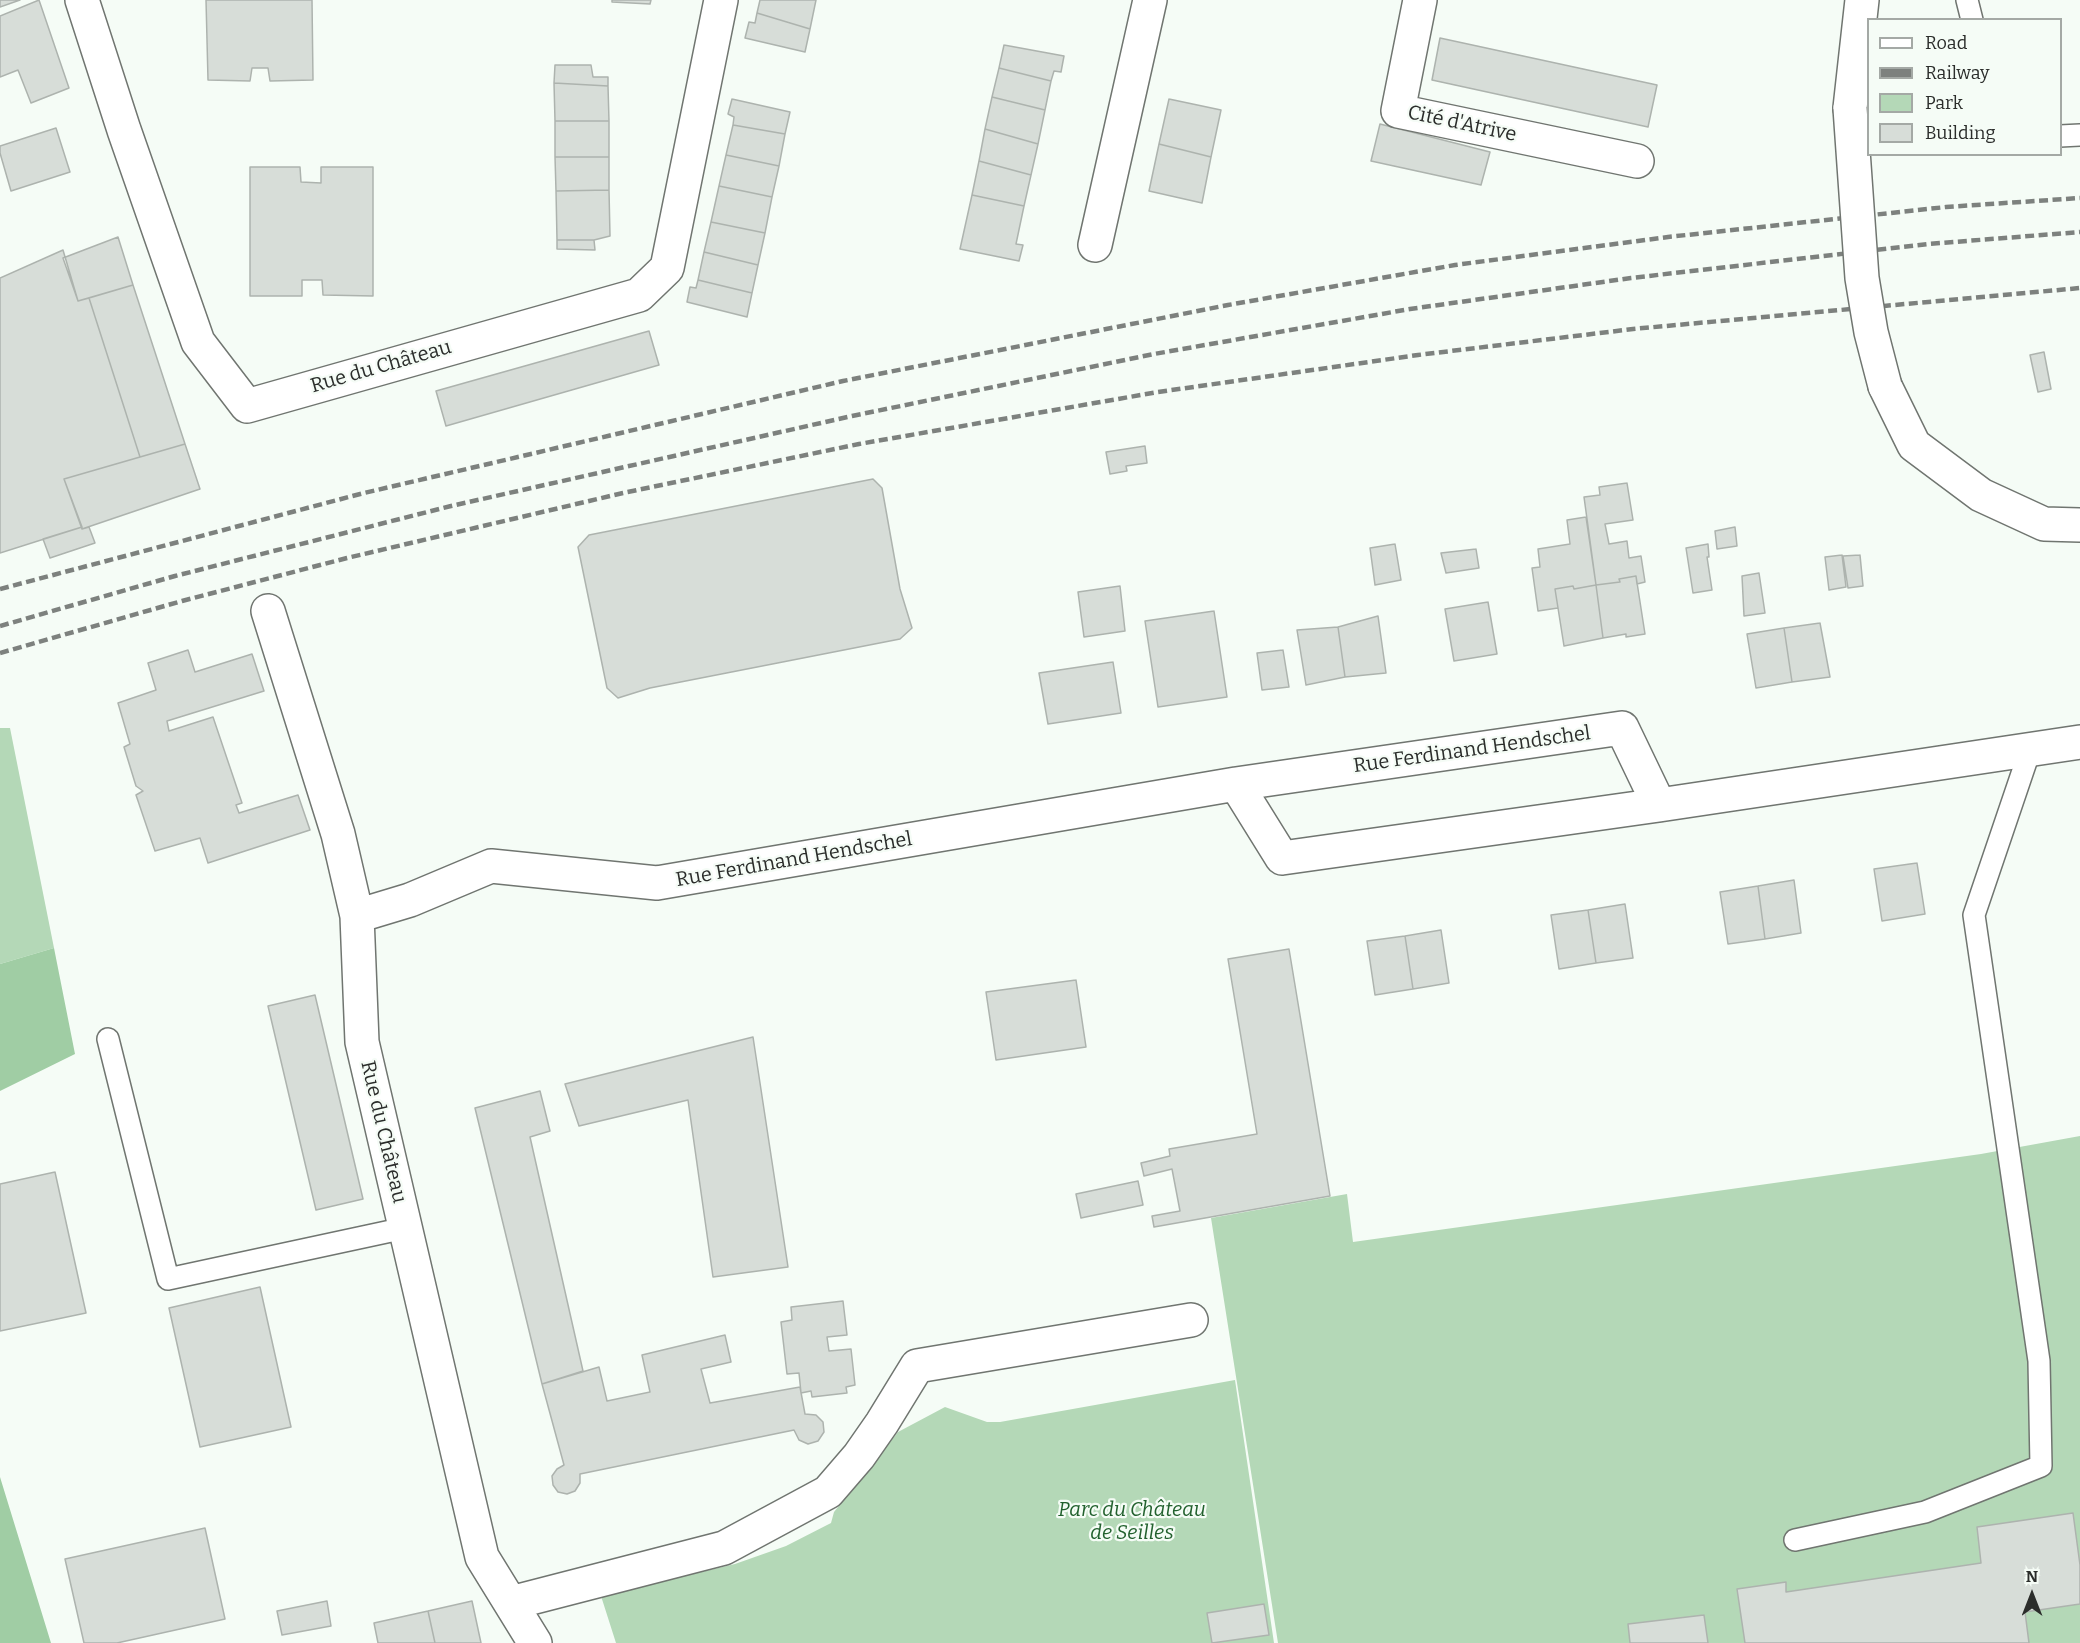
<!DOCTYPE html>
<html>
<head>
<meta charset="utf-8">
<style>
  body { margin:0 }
  #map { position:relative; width:2080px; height:1643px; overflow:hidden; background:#f5fcf6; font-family:Bitter,serif }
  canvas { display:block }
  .legend { position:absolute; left:1867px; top:18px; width:195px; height:138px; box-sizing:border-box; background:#f5fcf6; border:2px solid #a4a9a5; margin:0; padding:8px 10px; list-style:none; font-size:18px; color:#2b2d2b }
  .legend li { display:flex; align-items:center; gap:12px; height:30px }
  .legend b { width:30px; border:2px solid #a4a9a5 }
  .north { position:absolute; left:2002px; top:1565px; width:60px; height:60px; -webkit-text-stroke:4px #f5fcf6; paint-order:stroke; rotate:0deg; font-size:16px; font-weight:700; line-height:24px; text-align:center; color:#2b2d2b }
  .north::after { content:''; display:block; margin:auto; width:21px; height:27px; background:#2b2d2b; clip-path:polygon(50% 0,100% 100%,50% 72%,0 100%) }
</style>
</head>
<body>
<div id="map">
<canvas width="2080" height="1643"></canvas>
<ul class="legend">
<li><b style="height:8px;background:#fff"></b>Road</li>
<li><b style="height:8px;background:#7d817e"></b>Railway</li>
<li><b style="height:16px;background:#b4d8b7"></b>Park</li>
<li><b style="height:16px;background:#d7ddd8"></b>Building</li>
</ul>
<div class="north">N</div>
</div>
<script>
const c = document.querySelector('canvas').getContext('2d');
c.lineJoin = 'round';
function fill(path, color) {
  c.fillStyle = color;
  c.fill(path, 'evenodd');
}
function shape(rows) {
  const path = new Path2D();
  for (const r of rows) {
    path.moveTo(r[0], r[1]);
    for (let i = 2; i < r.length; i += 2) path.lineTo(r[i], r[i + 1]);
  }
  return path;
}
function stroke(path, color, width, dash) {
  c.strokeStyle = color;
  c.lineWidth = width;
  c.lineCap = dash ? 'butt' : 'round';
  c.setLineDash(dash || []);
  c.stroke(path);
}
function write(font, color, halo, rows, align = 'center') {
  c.font = font + ' Bitter,serif';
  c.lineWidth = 4.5;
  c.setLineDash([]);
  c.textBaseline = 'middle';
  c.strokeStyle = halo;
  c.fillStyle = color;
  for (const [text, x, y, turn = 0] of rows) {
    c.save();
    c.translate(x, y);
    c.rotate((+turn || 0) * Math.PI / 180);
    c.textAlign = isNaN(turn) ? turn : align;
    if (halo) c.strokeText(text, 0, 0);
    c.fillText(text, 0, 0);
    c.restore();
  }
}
const green = shape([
  [0,728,10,728,54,948,0,964],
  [2080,1136,2080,1643,1278,1643,1211,1218,1347,1194,1353,1242,1981,1154],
  [1235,1380,1274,1643,616,1643,601,1596,735,1564,786,1546,831,1523,834,1512,898,1432,945,1407,987,1422,1000,1422]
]);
const forest = shape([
  [54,948,75,1054,0,1091,0,964],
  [0,1477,51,1643,0,1643]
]);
const building = shape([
  [0,0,20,0,0,7,0,0],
  [39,0,69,88,31,103,18,70,0,77,0,16,39,0],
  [206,0,312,0,313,80,270,81,268,68,252,68,250,81,208,80,206,0],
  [612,0,651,0,650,4,612,2,612,0],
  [760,0,816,0,810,29,757,13,760,0],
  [757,13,810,29,805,52,745,38,749,22,755,23,757,13],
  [1440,38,1657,85,1648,127,1432,80,1440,38],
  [1004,45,1064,56,1061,72,1054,71,1051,81,999,68,1004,45],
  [555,65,591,65,593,77,608,77,608,86,554,83,555,65],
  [999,68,1051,81,1045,110,992,97,999,68],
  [554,83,608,86,609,121,555,121,554,83],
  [992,97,1045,110,1038,144,985,129,992,97],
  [732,99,790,112,785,134,733,125,734,117,728,114,732,99],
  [1169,99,1221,110,1211,157,1159,144,1169,99],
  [555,121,609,121,609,157,555,157,555,121],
  [1380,124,1490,152,1481,185,1371,161,1380,124],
  [733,125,785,134,779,166,726,155,733,125],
  [56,128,70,172,11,191,0,153,0,146,56,128],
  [985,129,1038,144,1031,175,979,161,985,129],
  [1159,144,1211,157,1202,203,1149,191,1159,144],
  [726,155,779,166,772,197,719,186,726,155],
  [555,157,609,157,609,190,556,191,555,157],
  [979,161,1031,175,1024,206,972,195,979,161],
  [250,167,300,167,301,182,321,183,321,167,373,167,373,296,323,295,322,280,302,280,302,296,250,296,250,167],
  [719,186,772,197,765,233,711,222,719,186],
  [609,190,610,236,594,240,557,240,556,191,609,190],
  [972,195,1024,206,1016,244,1023,245,1019,261,960,249,972,195],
  [711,222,765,233,758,265,704,252,711,222],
  [118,237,133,285,78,301,63,258,118,237],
  [557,240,594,240,595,250,557,249,557,240],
  [63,250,78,301,89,298,140,457,64,479,82,527,0,553,0,278,63,250],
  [704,252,758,265,752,293,698,280,704,252],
  [698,280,752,293,747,317,687,302,690,287,696,288,698,280],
  [133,285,185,444,140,457,89,298,133,285],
  [649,331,659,365,446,426,436,391,649,331],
  [2044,352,2051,389,2038,392,2030,355,2044,352],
  [185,444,200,489,82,529,64,479,185,444],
  [1145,446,1147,463,1126,466,1127,471,1110,474,1106,452,1145,446],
  [873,479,882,488,900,589,912,628,900,639,650,688,618,698,607,688,578,547,589,535,873,479],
  [1627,483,1633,520,1605,524,1609,544,1627,541,1629,558,1641,556,1645,582,1637,584,1636,576,1619,579,1620,582,1596,585,1584,497,1600,495,1599,487,1627,483],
  [1586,517,1596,585,1574,589,1573,586,1555,589,1558,608,1538,611,1532,568,1540,567,1538,549,1570,544,1567,520,1586,517],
  [82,527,82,529,89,527,95,543,50,558,43,539,82,527],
  [1735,527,1737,546,1717,549,1715,531,1735,527],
  [1395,544,1401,580,1375,585,1370,548,1395,544],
  [1708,544,1709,557,1707,557,1712,590,1693,593,1686,548,1708,544],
  [1476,549,1479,568,1446,573,1441,553,1476,549],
  [1842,555,1846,587,1829,590,1825,557,1842,555],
  [1860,555,1863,586,1848,588,1843,556,1860,555],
  [1759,573,1765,613,1744,616,1742,576,1759,573],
  [1636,576,1645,634,1626,637,1626,634,1603,638,1596,585,1620,582,1619,579,1636,576],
  [1596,585,1603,638,1564,646,1555,589,1573,586,1574,589,1596,585],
  [1120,586,1125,631,1084,637,1078,592,1120,586],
  [1488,602,1497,654,1454,661,1445,609,1488,602],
  [1214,611,1227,697,1158,707,1145,621,1214,611],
  [1378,616,1386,673,1345,677,1338,627,1378,616],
  [1820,623,1830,677,1792,682,1784,628,1820,623],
  [1338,627,1345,677,1306,685,1297,630,1338,627],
  [1784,628,1792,682,1756,688,1747,634,1784,628],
  [188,650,195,672,252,654,264,691,167,721,169,731,213,717,242,803,236,805,239,813,298,795,310,830,208,863,200,838,155,851,136,795,143,791,136,786,124,747,130,744,118,703,156,690,148,663,188,650],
  [1283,650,1289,687,1262,690,1257,653,1283,650],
  [1113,662,1121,713,1048,724,1039,673,1113,662],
  [1917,863,1925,914,1882,921,1874,869,1917,863],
  [1794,880,1801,933,1765,939,1758,886,1794,880],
  [1758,886,1765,939,1728,944,1720,892,1758,886],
  [1625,904,1633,958,1596,963,1588,910,1625,904],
  [1588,910,1596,963,1559,969,1551,915,1588,910],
  [1441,930,1449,983,1413,989,1405,936,1441,930],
  [1405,936,1413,989,1375,995,1367,941,1405,936],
  [1289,949,1330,1196,1154,1227,1152,1216,1180,1211,1172,1169,1144,1176,1141,1163,1170,1156,1169,1149,1257,1134,1228,959,1289,949],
  [1076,980,1086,1047,996,1060,986,992,1076,980],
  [315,995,363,1199,316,1210,268,1006,315,995],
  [753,1037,788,1267,713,1277,688,1100,579,1126,565,1084,753,1037],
  [540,1091,550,1131,530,1137,583,1371,542,1384,475,1108,540,1091],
  [55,1172,86,1313,0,1331,0,1184,55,1172],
  [1138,1181,1143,1205,1081,1218,1076,1194,1138,1181],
  [260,1287,291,1427,200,1447,169,1308,260,1287],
  [843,1301,847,1335,827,1337,829,1351,851,1349,855,1385,846,1387,847,1393,812,1397,811,1391,801,1393,799,1373,787,1374,781,1322,792,1320,791,1307,843,1301],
  [725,1335,731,1362,701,1369,710,1403,800,1387,805,1414,816,1415,823,1422,824,1432,818,1441,808,1444,799,1440,794,1430,580,1474,580,1483,575,1491,567,1494,558,1492,553,1485,552,1476,557,1469,564,1465,542,1384,599,1367,607,1401,650,1392,642,1355,725,1335],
  [2073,1513,2080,1565,2080,1604,2025,1612,2029,1643,1745,1643,1737,1589,1786,1582,1786,1592,1981,1563,1977,1527,2073,1513],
  [205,1528,225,1619,117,1643,84,1643,65,1559,205,1528],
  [327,1601,331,1626,282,1635,277,1611,327,1601],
  [472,1601,481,1643,435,1643,428,1611,472,1601],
  [1264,1604,1269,1635,1212,1643,1207,1613,1264,1604],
  [428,1611,435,1643,378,1643,374,1623,428,1611],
  [1704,1615,1708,1643,1630,1643,1628,1624,1704,1615]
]);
const lane = shape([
  [1967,0,1972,20],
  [2060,136,2080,135],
  [108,1039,168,1279,405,1228],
  [1795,1540,1925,1512,2041,1466,2039,1361,1974,915,2030,750]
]);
const street = shape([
  [82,0,124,130,198,342,247,406,639,295,667,268,721,0],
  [1420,0,1398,111,1637,161],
  [1095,245,1150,0],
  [268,611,338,834,357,916,362,1042,482,1557,535,1643],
  [1236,784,1282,858,1659,805,2080,742],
  [357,916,410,900,491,866,657,883,1236,784,1622,728,1659,805],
  [511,1603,724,1548,828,1492,859,1456,882,1423,917,1366,1191,1320]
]);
const secondary = shape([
  [1850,108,1862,0],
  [1885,386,1914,445,1981,495,2044,524,2080,525]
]);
const rail = shape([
  [0,589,364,493,843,381,1228,305,1455,265,1668,237,1946,207,2080,198],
  [0,626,175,576,451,506,852,416,1154,354,1410,309,1631,278,1928,244,2080,232],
  [0,653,182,601,347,558,623,493,859,444,1158,392,1418,355,1633,329,2080,288]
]);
const secondaryBridge = shape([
  [1850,108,1862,278,1871,332,1885,386]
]);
const streetNames = [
  ["Cité d'Atrive",1462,124,12],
  ["Rue du Château",381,367,-16],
  ["Rue Ferdinand Hendschel",1472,750,-8],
  ["Rue Ferdinand Hendschel",794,860,-10],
  ["Rue du Château",383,1132,77]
];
const parkNames = [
  ["Parc du Château",1132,1510],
  ["de Seilles",1132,1533]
];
fill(green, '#b4d8b7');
fill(forest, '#a0cda4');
fill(building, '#d7ddd8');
stroke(building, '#adb3ae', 1.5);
stroke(lane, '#707570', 24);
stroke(street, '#707570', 36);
stroke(secondary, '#707570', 36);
stroke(lane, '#fff', 21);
stroke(street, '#fff', 33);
stroke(secondary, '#fff', 33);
stroke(rail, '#7d817e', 4.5, [9, 4.5]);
stroke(secondaryBridge, '#707570', 36, []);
stroke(secondaryBridge, '#fff', 33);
write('20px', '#2b2d2b', '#f5fcf6', streetNames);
write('italic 20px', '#22612e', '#f5fcf6', parkNames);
</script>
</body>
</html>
